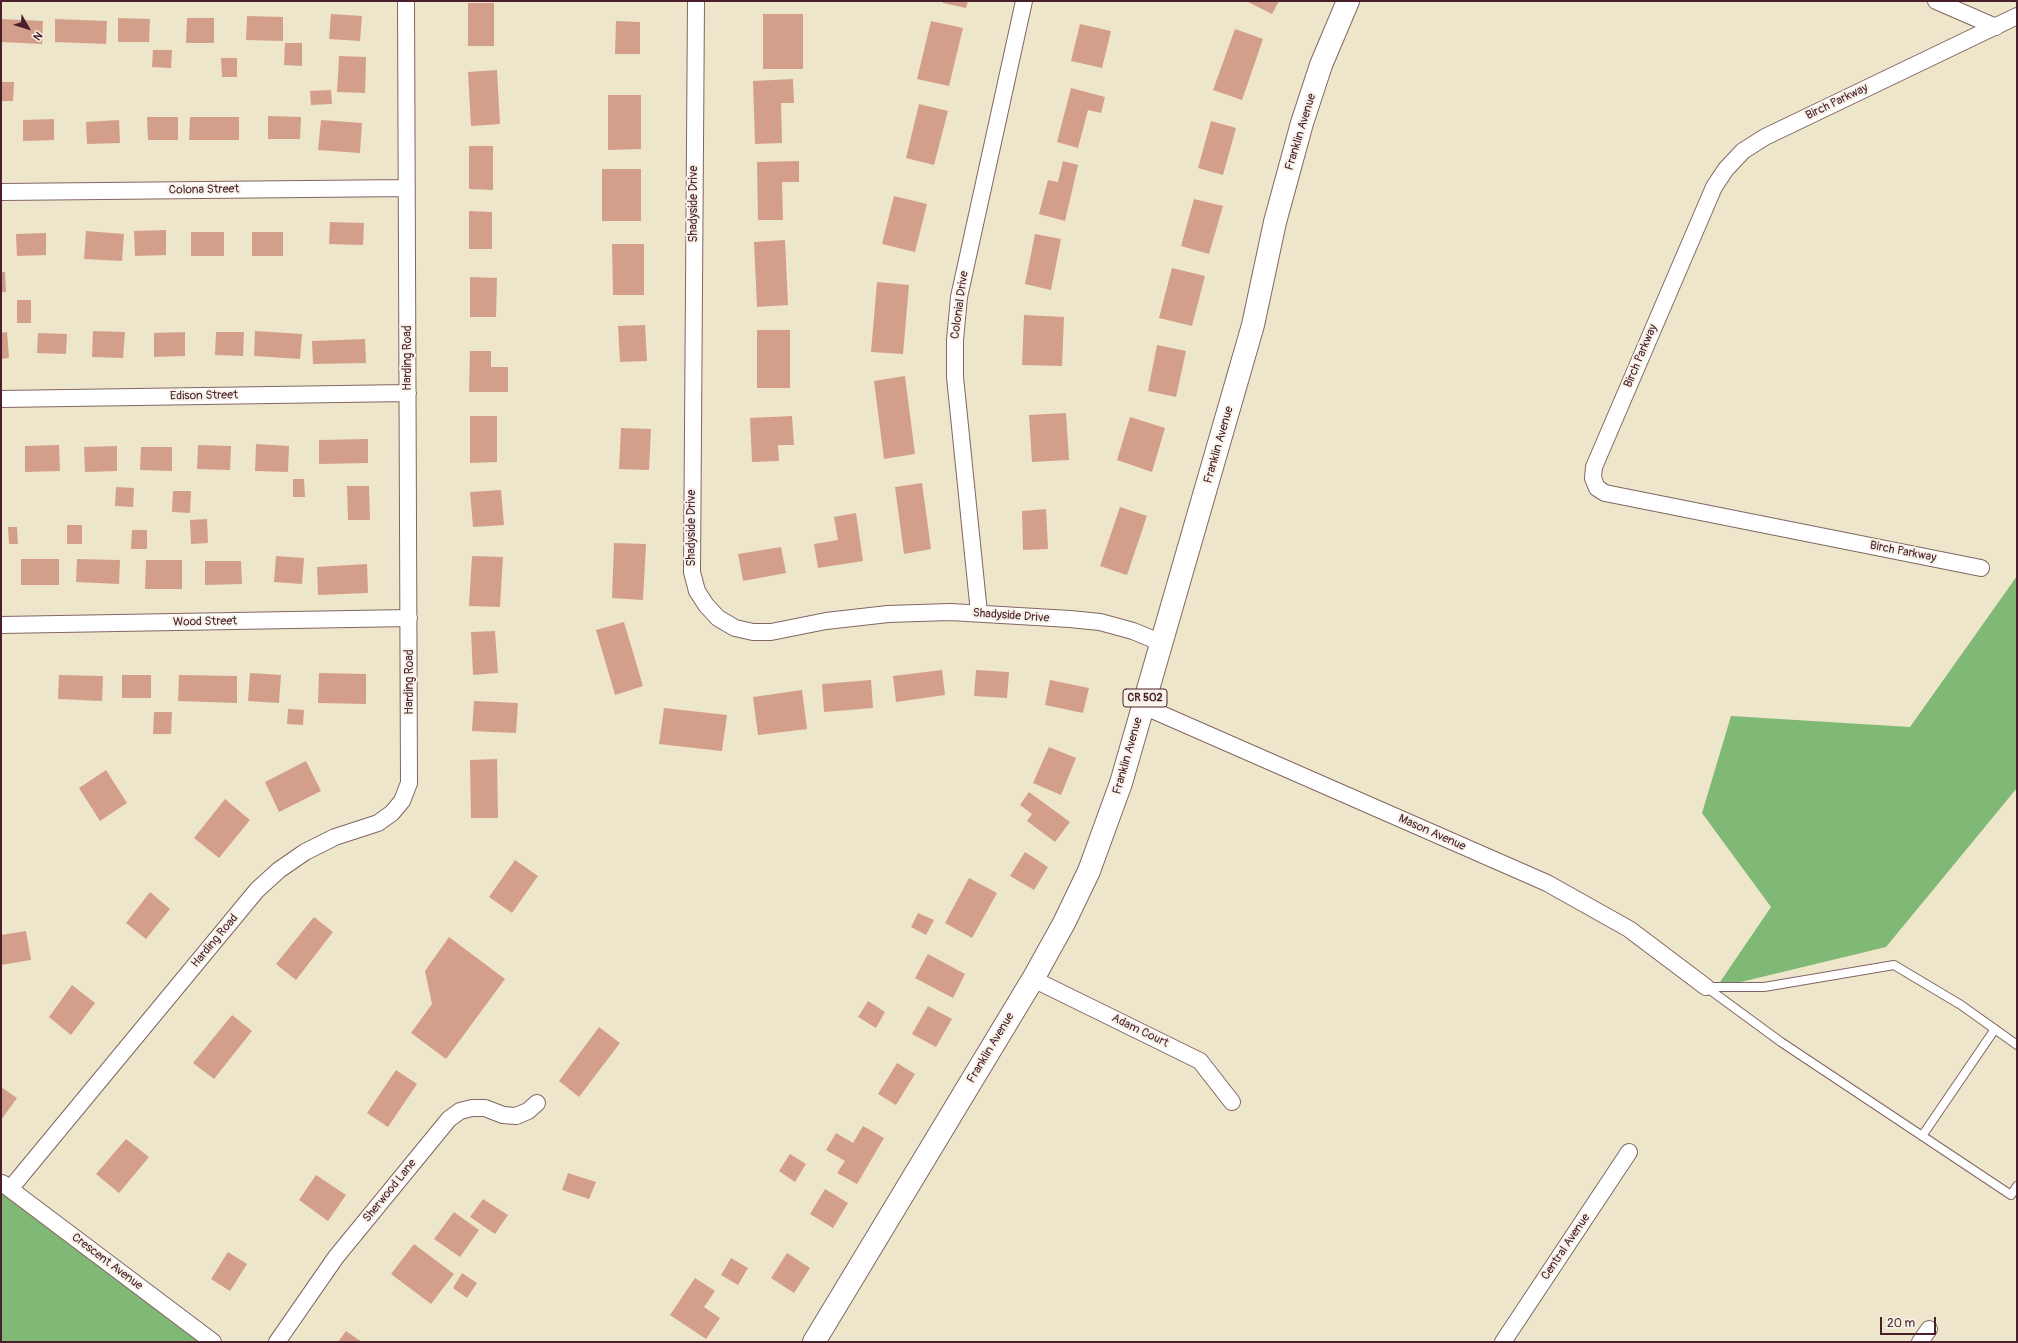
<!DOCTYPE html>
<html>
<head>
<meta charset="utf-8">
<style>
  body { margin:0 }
  #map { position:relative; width:2018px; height:1343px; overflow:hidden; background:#eee6cb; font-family:Pangolin,sans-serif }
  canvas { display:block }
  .frame { position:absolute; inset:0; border:2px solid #4a1f2b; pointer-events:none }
  .north { position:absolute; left:8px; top:8px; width:40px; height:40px; -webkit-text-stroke:3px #f7f3e8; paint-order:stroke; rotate:129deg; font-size:11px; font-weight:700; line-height:16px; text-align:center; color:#4a1f2b }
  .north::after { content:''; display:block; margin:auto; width:14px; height:18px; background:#4a1f2b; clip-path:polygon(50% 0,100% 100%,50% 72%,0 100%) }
  .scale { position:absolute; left:1880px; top:1317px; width:56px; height:18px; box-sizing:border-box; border:2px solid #4a1f2b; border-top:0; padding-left:5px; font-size:12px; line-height:14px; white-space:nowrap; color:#4a1f2b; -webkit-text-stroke:3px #f7f3e8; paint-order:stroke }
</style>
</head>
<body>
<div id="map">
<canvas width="2018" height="1343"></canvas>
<div class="frame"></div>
<div class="north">N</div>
<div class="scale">20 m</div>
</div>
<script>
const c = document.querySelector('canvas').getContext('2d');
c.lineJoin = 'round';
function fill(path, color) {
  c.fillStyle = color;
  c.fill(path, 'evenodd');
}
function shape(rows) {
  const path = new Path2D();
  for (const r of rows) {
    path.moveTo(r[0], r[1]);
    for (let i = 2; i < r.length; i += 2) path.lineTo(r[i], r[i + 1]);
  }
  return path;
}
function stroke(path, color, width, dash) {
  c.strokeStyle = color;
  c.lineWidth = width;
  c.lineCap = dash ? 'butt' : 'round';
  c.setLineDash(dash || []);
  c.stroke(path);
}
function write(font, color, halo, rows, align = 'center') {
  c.font = font + ' Pangolin,sans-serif';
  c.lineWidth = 4;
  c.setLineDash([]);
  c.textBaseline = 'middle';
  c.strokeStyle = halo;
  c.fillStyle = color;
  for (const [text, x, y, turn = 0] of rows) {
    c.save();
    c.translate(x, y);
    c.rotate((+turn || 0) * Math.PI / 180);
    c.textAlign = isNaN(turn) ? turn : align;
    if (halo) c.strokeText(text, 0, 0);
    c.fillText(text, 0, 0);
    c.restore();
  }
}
const forest = shape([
  [2017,576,2017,788,1886,947,1716,988,1771,907,1702,813,1731,716,1910,727],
  [1,1175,218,1342,1,1342]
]);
const building = shape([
  [943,1,968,1,966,8,943,3],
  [1246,1,1279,1,1272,14],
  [468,3,494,3,494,46,468,46],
  [331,14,362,16,360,41,329,39],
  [763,14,803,14,803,69,763,69],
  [247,16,283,17,283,41,246,40],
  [118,18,150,19,149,42,118,42],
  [187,18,214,18,214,43,186,43],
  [1,19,43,21,42,44,1,42],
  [55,19,107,21,106,44,55,42],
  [616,21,640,22,640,54,615,54],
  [931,21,963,28,949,86,917,79],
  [1080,24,1111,31,1102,68,1071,61],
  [1235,29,1263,39,1242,100,1213,90],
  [285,43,302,43,302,66,284,65],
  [153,50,172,50,171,68,152,67],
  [339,56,366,57,365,93,337,92],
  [221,58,237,58,237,77,222,77],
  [497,70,500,124,471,126,468,72],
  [793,79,794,103,781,103,782,143,755,144,753,81],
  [1,82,14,82,13,101,1,101],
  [1071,88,1105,97,1101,113,1088,110,1078,148,1057,142],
  [331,90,332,104,311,105,310,91],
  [608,95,641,95,641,149,608,150],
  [919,104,948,111,934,165,906,158],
  [268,116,301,117,300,139,268,139],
  [147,117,178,117,178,140,148,140],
  [190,117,239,117,239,140,189,140],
  [54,119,54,140,23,141,23,120],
  [119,120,120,143,87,144,86,122],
  [321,120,362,123,360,153,318,150],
  [1211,121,1236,128,1223,175,1198,168],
  [469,146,493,146,493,190,469,189],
  [799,161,799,182,782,182,783,220,758,220,757,162],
  [1063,161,1078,165,1065,221,1039,214,1048,180,1058,182],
  [602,169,641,169,641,221,602,221],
  [894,196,927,204,915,252,882,244],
  [1194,199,1223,206,1209,254,1181,246],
  [469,211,492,212,492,249,469,249],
  [330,222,364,223,363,245,329,244],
  [166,230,166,255,135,256,134,231],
  [86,231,124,234,122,261,84,259],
  [191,232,224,232,224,256,191,256],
  [252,232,283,232,283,256,252,256],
  [46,233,46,255,17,256,16,234],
  [1035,234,1061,239,1051,290,1025,284],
  [785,240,788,305,757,307,754,242],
  [612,244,644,244,644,295,613,295],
  [1172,268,1205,276,1192,326,1159,318],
  [1,272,5,272,6,292,1,292],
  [470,277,497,278,496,317,470,317],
  [877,282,909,285,903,354,871,352],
  [17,300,31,300,31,323,17,323],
  [1024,315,1064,317,1062,366,1022,365],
  [645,325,647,361,620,362,618,326],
  [757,330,790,330,790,388,757,388],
  [93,331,125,332,123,358,92,357],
  [255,331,302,334,300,359,254,356],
  [7,332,9,358,1,359,1,333],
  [185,332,185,356,154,357,154,333],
  [216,332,244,332,243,356,215,355],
  [38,333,67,334,66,354,37,353],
  [365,339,366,363,313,364,312,341],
  [1157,345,1186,351,1176,397,1148,391],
  [470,351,491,351,491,367,508,367,508,392,469,392],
  [905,376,915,454,884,459,874,381],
  [1066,413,1069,460,1032,462,1029,415],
  [470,416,497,416,497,462,470,463],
  [792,416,794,445,778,445,779,461,752,462,750,418],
  [1130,417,1165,428,1152,472,1117,460],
  [621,428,651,429,649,470,619,469],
  [368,439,368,463,319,464,319,440],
  [256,444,289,446,288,472,255,471],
  [59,445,60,471,25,472,25,446],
  [198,445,231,446,230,470,197,469],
  [117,446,117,471,85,472,84,447],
  [141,447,172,447,172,471,140,470],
  [293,479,304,479,305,497,293,497],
  [922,483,931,549,904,554,895,487],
  [347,486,369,486,370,520,348,520],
  [116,487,134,488,133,507,115,506],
  [501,490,504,525,473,527,470,492],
  [173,491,191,491,190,513,172,512],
  [1120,507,1147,516,1127,575,1100,566],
  [1046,509,1048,549,1023,550,1022,511],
  [856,513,863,561,818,568,814,544,838,540,834,517],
  [207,519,208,543,191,544,190,520],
  [67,525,82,525,82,544,67,544],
  [8,527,17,527,18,544,9,544],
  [132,530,147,530,147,549,131,549],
  [614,543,646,544,643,600,612,598],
  [781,547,786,573,743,581,738,554],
  [276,556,304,558,302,584,274,582],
  [472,556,503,557,500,607,469,606],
  [21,559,59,559,59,585,21,585],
  [77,559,120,560,119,584,76,582],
  [146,560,182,560,182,589,145,589],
  [205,561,241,561,242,584,205,585],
  [367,564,368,593,318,595,317,567],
  [624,622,643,686,615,695,596,630],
  [495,631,498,673,473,675,471,632],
  [942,670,945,695,896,702,893,676],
  [976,670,1009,672,1007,698,974,696],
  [250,673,281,675,279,703,248,701],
  [319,673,366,674,366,704,318,703],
  [59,675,103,676,102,701,58,699],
  [122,675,151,675,151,698,122,698],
  [179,675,237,676,237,703,178,701],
  [871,680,873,708,824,712,822,684],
  [1050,680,1089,688,1083,713,1045,705],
  [802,690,807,729,758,735,753,697],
  [474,701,518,703,516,733,472,731],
  [664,708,727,715,722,751,659,744],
  [288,709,304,710,303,725,287,724],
  [154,712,172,712,171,734,153,734],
  [1049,747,1076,758,1061,795,1033,783],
  [497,759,498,818,471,818,470,760],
  [306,761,321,791,279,812,265,782],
  [106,770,127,803,100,821,79,788],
  [1029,792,1070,822,1055,842,1027,821,1032,814,1020,805],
  [225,799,250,820,219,858,194,838],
  [1025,852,1048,867,1034,890,1010,876],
  [515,860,538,876,512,913,489,897],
  [969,878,997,893,972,938,945,923],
  [150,892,170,909,146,939,126,923],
  [918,913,934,920,926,935,911,927],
  [314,917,333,932,296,980,276,964],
  [26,931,31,960,1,965,1,935],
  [449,937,505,979,446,1059,411,1033,432,1004,425,971],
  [928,954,965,974,953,998,915,978],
  [72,985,95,1003,71,1035,49,1017],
  [868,1001,885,1012,876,1028,858,1017],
  [928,1006,952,1019,936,1047,912,1034],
  [232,1015,252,1031,214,1079,193,1063],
  [599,1027,620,1043,579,1097,559,1081],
  [897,1063,915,1074,896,1105,878,1094],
  [396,1070,417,1084,388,1127,367,1113],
  [1,1087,17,1098,1,1120],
  [863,1126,884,1138,857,1184,837,1173,845,1161,826,1150,836,1133,853,1143],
  [126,1139,149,1157,119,1193,96,1174],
  [790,1154,806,1164,795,1182,779,1171],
  [568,1173,596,1182,589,1199,562,1190],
  [316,1175,346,1195,328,1221,299,1200],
  [825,1189,848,1203,833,1228,810,1214],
  [483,1199,508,1215,495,1234,470,1217],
  [454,1212,479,1230,460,1257,434,1239],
  [414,1244,454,1274,431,1304,391,1274],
  [228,1252,247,1264,230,1291,211,1279],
  [787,1253,810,1268,794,1293,771,1278],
  [731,1258,748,1268,738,1285,721,1275],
  [462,1273,477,1283,467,1298,453,1288],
  [695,1278,715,1291,704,1307,720,1318,706,1339,670,1315],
  [346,1331,362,1342,338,1342]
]);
const lane = shape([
  [2017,1045,1961,1005,1894,965,1764,987,1706,987,1781,1042,2011,1195,2017,1186],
  [1922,1136,1995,1029]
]);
const street = shape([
  [696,1,692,572,697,591,706,605,718,618,735,628,753,632,771,632,826,621,888,614,950,612,1070,619,1100,622,1133,631,1162,643],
  [1936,1,1996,27],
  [1,192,407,188],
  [1,399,408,393],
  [1981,568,1605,493,1597,488,1593,478,1594,467,1714,187,1726,169,1743,151,1765,137,2017,16],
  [979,613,955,377,955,340,959,297,1024,1],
  [1,625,409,618],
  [1143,706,1547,883,1629,929,1706,987],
  [1033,979,1200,1061,1232,1102],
  [2,1183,213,1342],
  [10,1189,257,890,279,870,305,852,335,837,378,823,392,813,402,801,409,783,406,1],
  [277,1342,336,1257,449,1119,460,1111,472,1108,485,1108,503,1115,516,1116,528,1111,537,1103],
  [1503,1342,1629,1152],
  [1920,1342,1929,1329]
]);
const primary = shape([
  [814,1342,1033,979,1064,923,1089,871,1121,783,1253,325,1275,222,1302,123,1321,65,1348,1]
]);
const shields = [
  [1145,698,44]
];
const shieldNames = [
  ["CR 502",1145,698]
];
const streetNames = [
  ["Birch Parkway",1837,102,-26],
  ["Franklin Avenue",1301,132,-73],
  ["Colona Street",204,190,-1],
  ["Shadyside Drive",694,204,-90],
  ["Colonial Drive",960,305,-82],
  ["Birch Parkway",1641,356,-67],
  ["Harding Road",408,358,-90],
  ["Edison Street",204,396,-1],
  ["Franklin Avenue",1219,445,-74],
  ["Shadyside Drive",692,528,-90],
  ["Birch Parkway",1903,552,11],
  ["Shadyside Drive",1011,616,4],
  ["Wood Street",205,622,-1],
  ["Harding Road",410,682,-90],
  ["Franklin Avenue",1128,756,-74],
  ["Mason Avenue",1432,833,24],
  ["Harding Road",215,941,-50],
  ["Adam Court",1140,1031,26],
  ["Franklin Avenue",991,1048,-59],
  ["Sherwood Lane",390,1191,-51],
  ["Central Avenue",1566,1247,-56],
  ["Crescent Avenue",107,1262,37]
];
fill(forest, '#80b876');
fill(building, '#d49f8a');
stroke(lane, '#836563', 10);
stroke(street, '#836563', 18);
stroke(primary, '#836563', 24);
stroke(lane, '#fff', 8);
stroke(street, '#fff', 16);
stroke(primary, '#fff', 22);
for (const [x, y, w] of shields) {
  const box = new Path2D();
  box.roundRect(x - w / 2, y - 9, w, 18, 3);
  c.fillStyle = '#f7f3e8';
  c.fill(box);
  stroke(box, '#4a1f2b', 1);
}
write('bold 11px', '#4a1f2b', null, shieldNames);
write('12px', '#4a1f2b', '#f7f3e8', streetNames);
</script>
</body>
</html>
